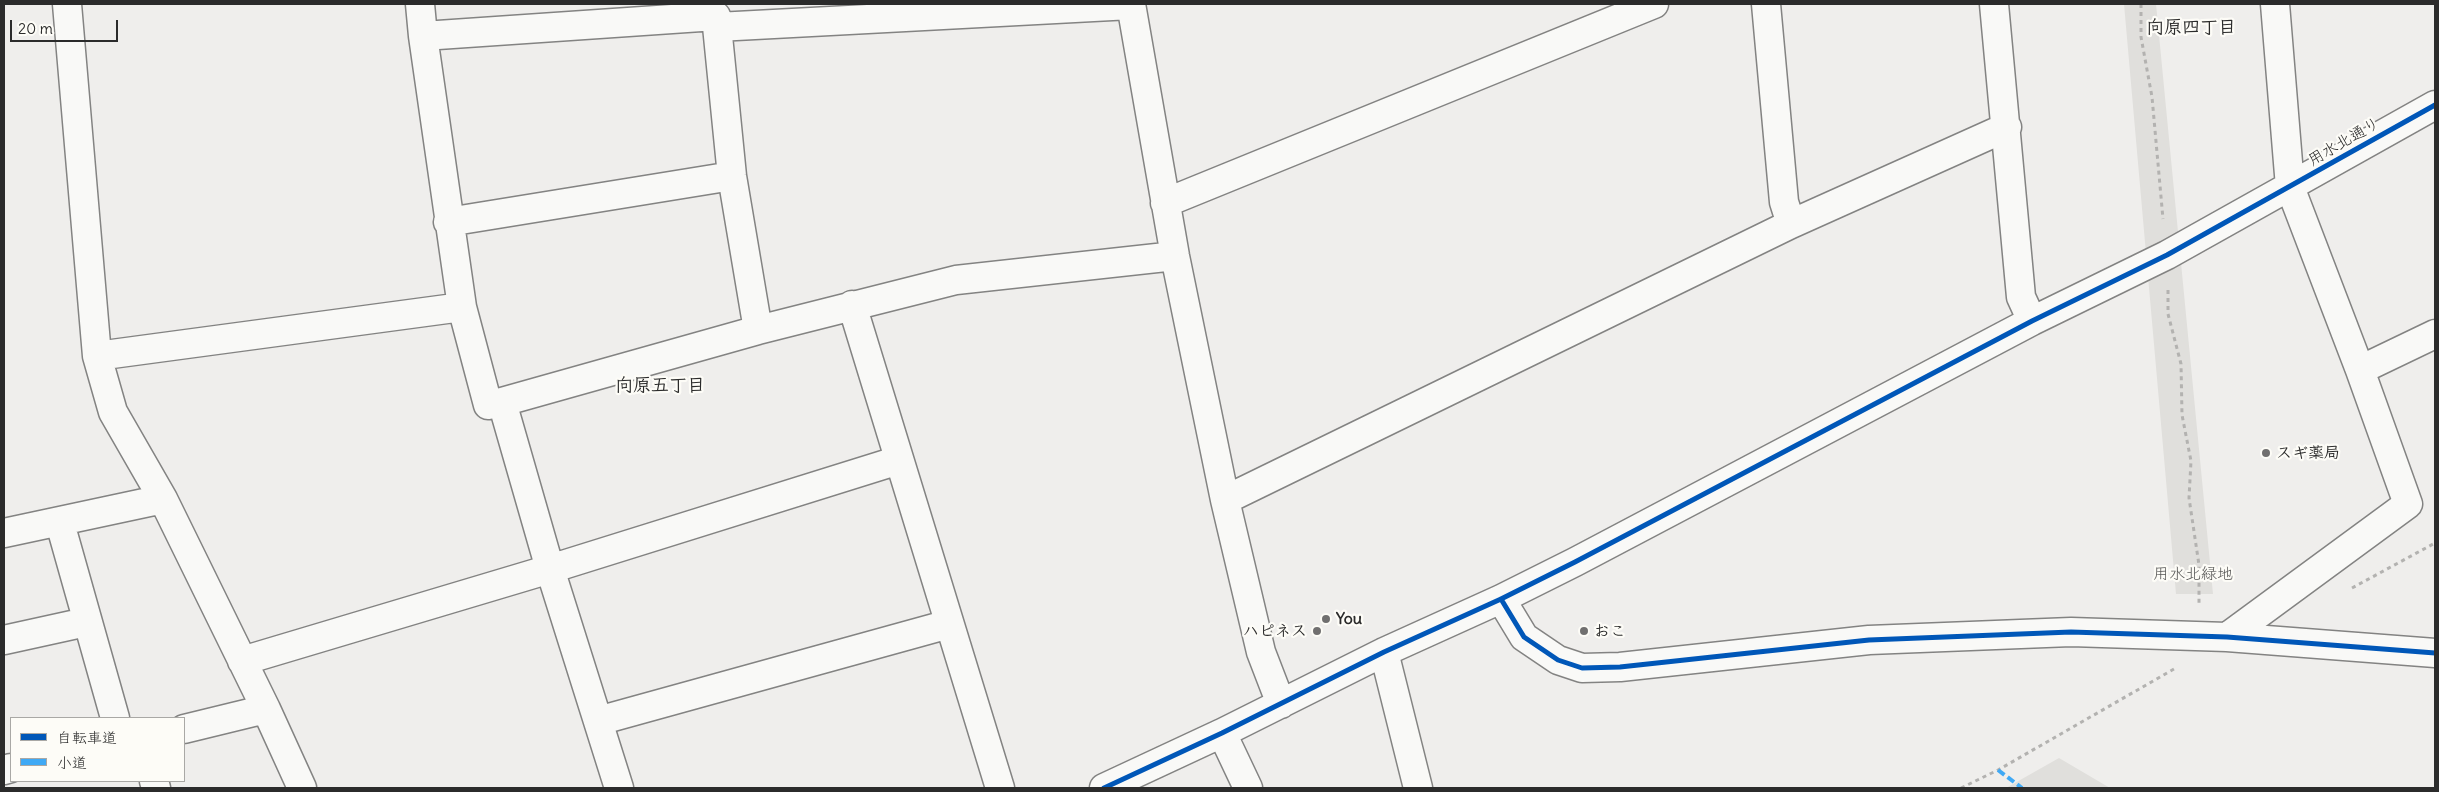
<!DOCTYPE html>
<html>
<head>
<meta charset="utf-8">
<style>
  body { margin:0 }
  #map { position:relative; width:2439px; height:792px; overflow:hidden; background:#efeeec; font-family:Delius,"Klee One",sans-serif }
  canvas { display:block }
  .frame { position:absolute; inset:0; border:5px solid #2b2b2b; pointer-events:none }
  .legend { position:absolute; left:10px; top:717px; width:175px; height:65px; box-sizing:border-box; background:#fdfcf7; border:1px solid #a9a8a5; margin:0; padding:6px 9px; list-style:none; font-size:15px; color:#2b2b2b }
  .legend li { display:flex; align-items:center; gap:10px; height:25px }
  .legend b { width:25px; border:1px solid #a9a8a5 }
  .scale { position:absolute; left:10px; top:20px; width:108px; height:22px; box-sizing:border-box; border:2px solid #2b2b2b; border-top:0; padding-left:6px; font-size:15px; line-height:18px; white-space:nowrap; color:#2b2b2b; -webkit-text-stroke:4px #fdfcf7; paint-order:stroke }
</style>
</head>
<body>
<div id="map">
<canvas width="2439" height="792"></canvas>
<div class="frame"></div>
<ul class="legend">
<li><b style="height:6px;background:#0057b8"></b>自転車道</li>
<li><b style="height:6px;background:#3fa9f5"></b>小道</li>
</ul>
<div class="scale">20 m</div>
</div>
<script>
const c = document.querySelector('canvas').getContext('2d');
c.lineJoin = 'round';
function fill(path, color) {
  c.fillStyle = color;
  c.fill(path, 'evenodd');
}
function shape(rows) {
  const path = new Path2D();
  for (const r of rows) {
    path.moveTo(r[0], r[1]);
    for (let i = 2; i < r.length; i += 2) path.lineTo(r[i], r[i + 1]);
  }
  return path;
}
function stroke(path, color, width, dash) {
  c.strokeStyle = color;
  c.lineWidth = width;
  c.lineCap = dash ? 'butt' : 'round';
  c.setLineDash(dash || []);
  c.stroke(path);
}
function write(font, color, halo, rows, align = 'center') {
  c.font = font + ' Delius,"Klee One",sans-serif';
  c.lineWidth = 4.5;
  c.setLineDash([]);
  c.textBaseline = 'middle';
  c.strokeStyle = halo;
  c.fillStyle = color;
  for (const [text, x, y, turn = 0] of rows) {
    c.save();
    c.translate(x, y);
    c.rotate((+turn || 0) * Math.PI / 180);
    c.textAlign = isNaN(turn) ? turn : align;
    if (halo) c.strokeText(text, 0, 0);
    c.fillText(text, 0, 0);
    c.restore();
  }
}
const green = shape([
  [2124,4,2156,4,2213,594,2176,594],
  [2059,758,2110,788,2006,788]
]);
const path = shape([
  [2141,4,2141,37,2152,97,2163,219],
  [2168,290,2168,314,2181,364,2182,415,2191,461,2189,498,2199,565,2199,603],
  [2352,588,2435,543],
  [1961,788,1998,770,2174,669]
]);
const minor = shape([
  [67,4,97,356,113,412,163,499,266,709,302,788],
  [420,4,423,36,462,307,488,405,502,402,550,569,619,788],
  [1131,4,1175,256,1225,500,1261,652,1281,704],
  [1766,4,1784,202,1791,224],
  [1994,4,2021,297,2032,321],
  [717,27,1131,5],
  [423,36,716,16,732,176,758,330],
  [1165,203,1654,4],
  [448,222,732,176],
  [852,305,1000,788],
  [97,356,462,307],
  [2360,370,2435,334],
  [502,402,758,330,956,280,1175,256],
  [1225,500,1791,224,2007,127],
  [60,523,115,718],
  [4,533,163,499],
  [1501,599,1524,637,1558,660,1582,668,1620,667,1869,640,2071,632,2227,637,2435,653],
  [2227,637,2408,504,2360,370,2290,187,2275,4],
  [4,640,86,622],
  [1384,652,1418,788],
  [242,661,550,569,899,460],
  [598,721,949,624],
  [184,729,266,709],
  [1222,733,1248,788],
  [4,770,11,768],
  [154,781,156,788],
  [1104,788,1222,733,1384,652,1501,599,1575,562,2032,321,2167,255,2435,105]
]);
const quiet = shape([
  [1998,770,2022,788]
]);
const cycleway = shape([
  [1501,599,1524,637,1558,660,1582,668,1620,667,1869,640,2071,632,2227,637,2435,653],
  [1104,788,1222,733,1384,652,1501,599,1575,562,2032,321,2167,255,2435,105]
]);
const markers = [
  [2266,453,5,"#706f6f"],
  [1326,619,5,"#706f6f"],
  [1317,631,5,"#706f6f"],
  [1584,631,5,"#706f6f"]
];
const streetNames = [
  ["用水北通り",2344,142,-30]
];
const poiNames = [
  ["スギ薬局",2276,453],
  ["You",1336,619],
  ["ハピネス",1307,631,"right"],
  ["おこ",1594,631]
];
const parkNames = [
  ["用水北緑地",2193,574]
];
const neighbourhoodNames = [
  ["向原四丁目",2191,28],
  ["向原五丁目",660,386]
];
fill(green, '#e0dfdc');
stroke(minor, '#838382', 31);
stroke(path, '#b3b2b0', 3, [4, 4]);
stroke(minor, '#f9f9f7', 28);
stroke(quiet, '#3fa9f5', 4, [8, 4]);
stroke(cycleway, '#0057b8', 5);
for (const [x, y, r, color] of markers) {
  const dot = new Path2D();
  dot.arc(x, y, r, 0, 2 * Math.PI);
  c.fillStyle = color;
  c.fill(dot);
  stroke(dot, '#fdfcf7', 2);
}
write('16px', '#2b2b2b', '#fdfcf7', streetNames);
write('bold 16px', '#2b2b2b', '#fdfcf7', poiNames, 'left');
write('16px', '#555554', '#fdfcf7', parkNames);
write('bold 18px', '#2b2b2b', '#fdfcf7', neighbourhoodNames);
</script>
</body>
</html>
